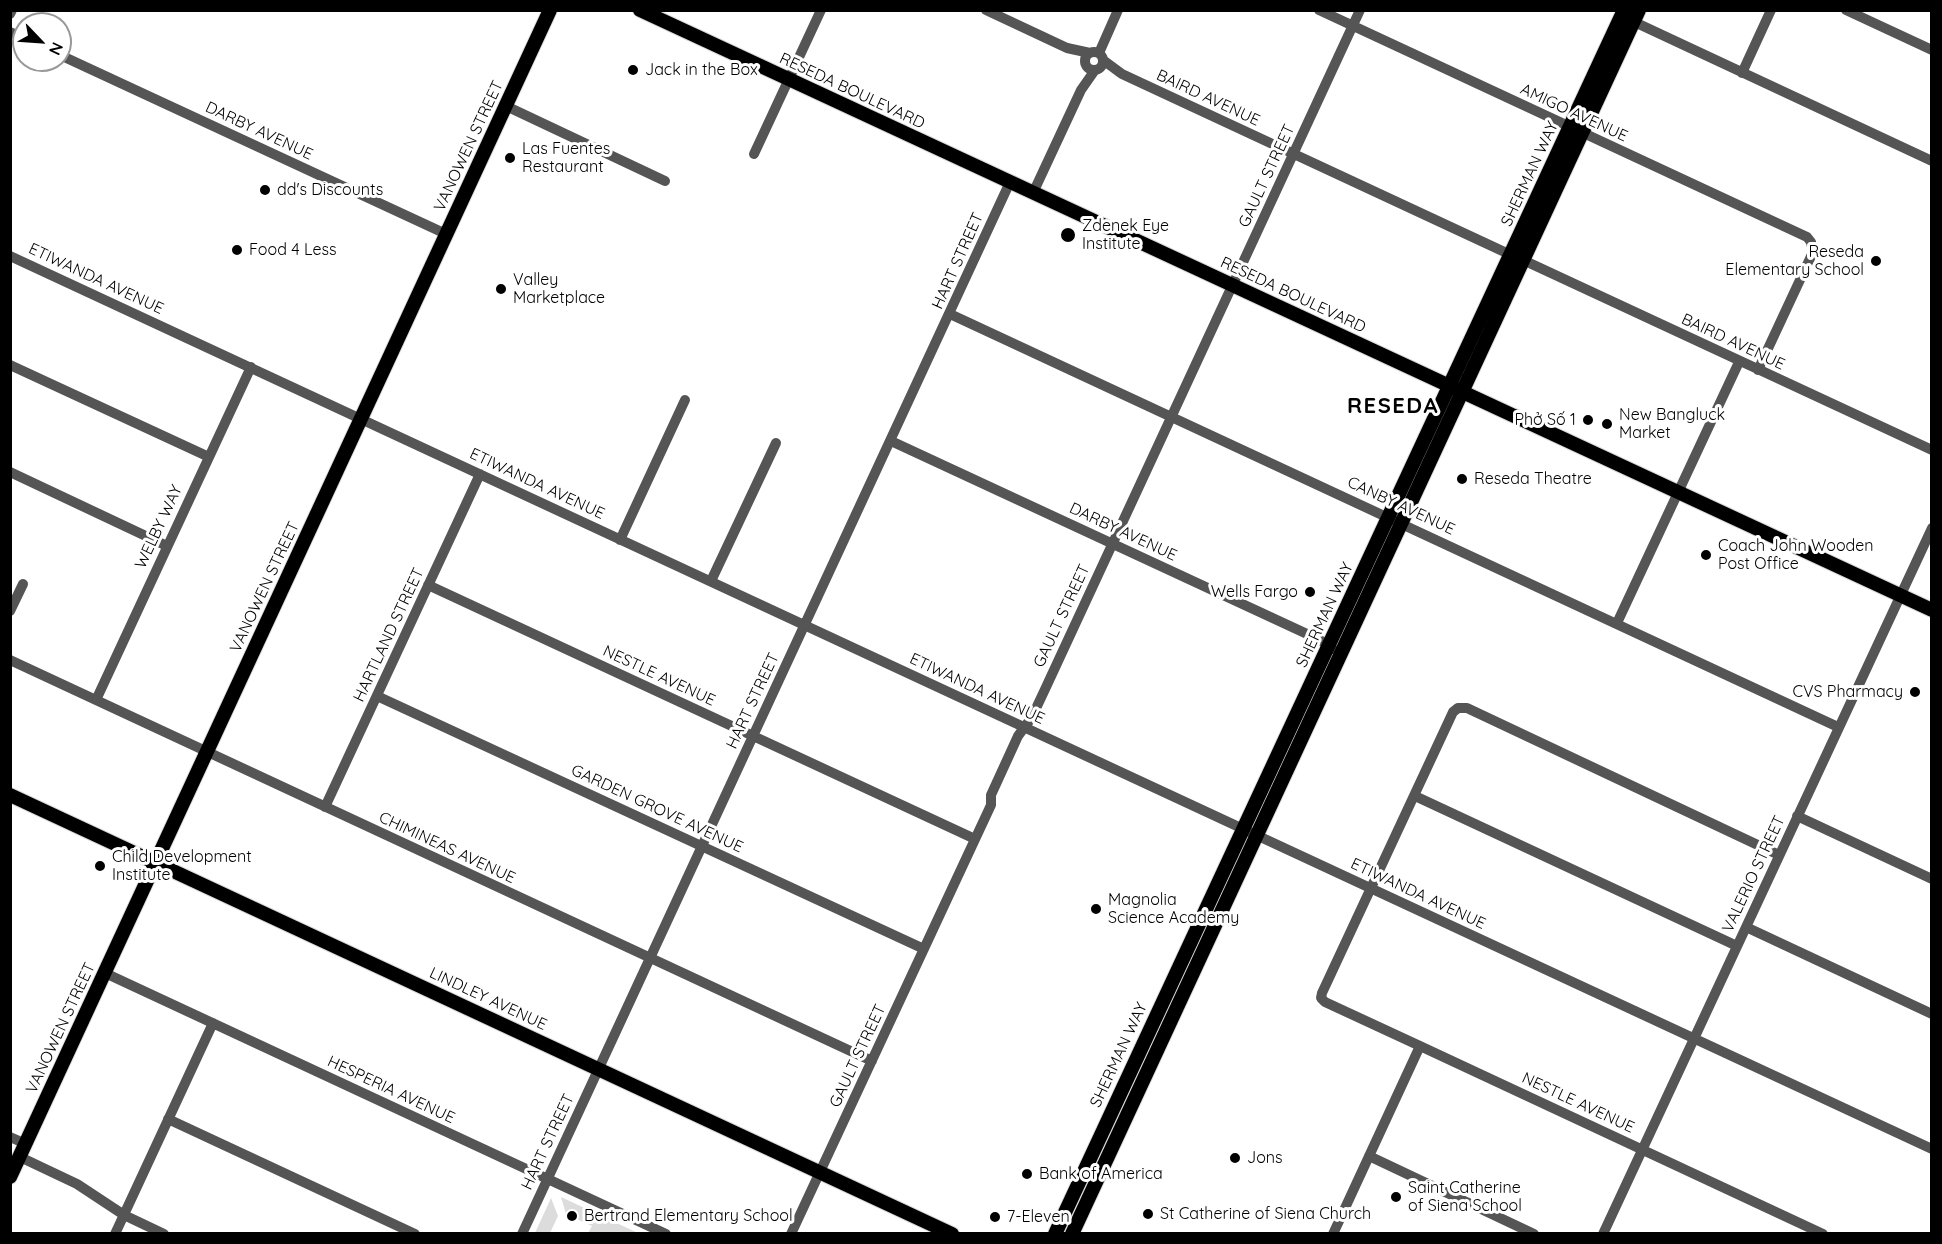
<!DOCTYPE html>
<html>
<head>
<meta charset="utf-8">
<style>
  body { margin:0 }
  #map { position:relative; width:1942px; height:1244px; overflow:hidden; background:#fff; font-family:Quicksand,sans-serif }
  canvas { display:block }
  .frame { position:absolute; inset:0; border:12px solid #000; pointer-events:none }
  .north { position:absolute; left:12px; top:12px; width:60px; height:60px; box-sizing:border-box; background:#fff; border:2px solid #999; border-radius:50%; rotate:115deg; font-size:16px; font-weight:700; line-height:24px; text-align:center; color:#000 }
  .north::after { content:''; display:block; margin:auto; width:21px; height:27px; background:#000; clip-path:polygon(50% 0,100% 100%,50% 72%,0 100%) }
</style>
</head>
<body>
<div id="map">
<canvas width="1942" height="1244"></canvas>
<div class="frame"></div>
<div class="north">N</div>
</div>
<script>
const c = document.querySelector('canvas').getContext('2d');
c.lineJoin = 'round';
function fill(path, color) {
  c.fillStyle = color;
  c.fill(path, 'evenodd');
}
function shape(rows) {
  const path = new Path2D();
  for (const r of rows) {
    if (r.length === 3) {
      path.moveTo(r[0] + r[2], r[1]);
      path.arc(r[0], r[1], r[2], 0, 2 * Math.PI);
      continue;
    }
    path.moveTo(r[0], r[1]);
    for (let i = 2; i < r.length; i += 2) path.lineTo(r[i], r[i + 1]);
  }
  return path;
}
function stroke(path, color, width, dash) {
  c.strokeStyle = color;
  c.lineWidth = width;
  c.lineCap = dash ? 'butt' : 'round';
  c.setLineDash(dash || []);
  c.stroke(path);
}
function write(font, color, halo, rows, align = 'center') {
  c.font = font + ' Quicksand,sans-serif';
  c.lineWidth = 6;
  c.setLineDash([]);
  c.textBaseline = 'middle';
  c.strokeStyle = halo;
  c.fillStyle = color;
  for (const [text, x, y, turn = 0] of rows) {
    c.save();
    c.translate(x, y);
    c.rotate((+turn || 0) * Math.PI / 180);
    c.textAlign = isNaN(turn) ? turn : align;
    if (halo) c.strokeText(text, 0, 0);
    c.fillText(text, 0, 0);
    c.restore();
  }
}
const green = shape([
  [561,1197,638,1233,588,1233,592,1226,566,1214],
  [551,1198,558,1216,550,1233,535,1233]
]);
const minor = shape([
  [986,10,1067,48,1090,53],
  [1319,10,1807,237,1811,242,1813,252,1758,370],
  [1846,10,1932,50],
  [10,14,12,10],
  [1628,19,1932,161],
  [10,32,24,38],
  [1094,61,9],
  [1099,53,1118,10],
  [60,55,446,234],
  [1103,60,1122,74,1511,255],
  [1742,73,1771,10],
  [506,106,665,181],
  [754,154,821,10],
  [1033,193,1081,90,1095,70],
  [10,256,1932,1149],
  [1523,260,1932,450],
  [950,314,1838,727],
  [10,365,209,457],
  [891,441,1320,640,1333,649],
  [10,472,167,546],
  [620,540,685,400],
  [711,581,776,443],
  [428,585,975,839],
  [10,611,23,584],
  [1617,623,1739,362],
  [10,660,872,1061],
  [377,696,924,949],
  [96,700,251,367],
  [1415,796,1737,946],
  [325,807,480,474],
  [1797,816,1932,879],
  [1779,855,1467,708,1458,708,1453,712,1322,993,1321,998,1325,1002,1420,1046,1823,1234],
  [1746,927,1932,1014],
  [105,973,666,1234],
  [168,1119,415,1234],
  [10,1137,26,1144],
  [1369,1156,1534,1234],
  [20,1157,77,1184,124,1215,164,1234],
  [115,1234,213,1023],
  [522,1234,1010,182],
  [791,1234,991,805,991,795,1018,736,1032,717,1047,685,1360,10],
  [1333,1234,1420,1046],
  [1603,1234,1932,528]
]);
const major = shape([
  [640,10,1932,610],
  [10,795,952,1234],
  [10,1177,550,10],
  [1055,1234,1624,10],
  [1072,1234,1639,10]
]);
const markers = [
  [633,70,6,"#000"],
  [510,158,6,"#000"],
  [265,190,6,"#000"],
  [1068,235,8,"#000"],
  [237,250,6,"#000"],
  [1876,261,6,"#000"],
  [501,289,6,"#000"],
  [1588,420,6,"#000"],
  [1607,424,6,"#000"],
  [1462,479,6,"#000"],
  [1706,555,6,"#000"],
  [1310,592,6,"#000"],
  [1915,692,6,"#000"],
  [100,866,6,"#000"],
  [1096,909,6,"#000"],
  [1235,1158,6,"#000"],
  [1027,1174,6,"#000"],
  [1396,1197,6,"#000"],
  [1148,1214,6,"#000"],
  [572,1216,6,"#000"],
  [995,1217,6,"#000"]
];
const poiNames = [
  ["Jack in the Box",645,70],
  ["Las Fuentes",522,149],
  ["Restaurant",522,167],
  ["dd's Discounts",277,190],
  ["Zdenek Eye",1082,226],
  ["Institute",1082,244],
  ["Food 4 Less",249,250],
  ["Reseda",1864,252,"right"],
  ["Elementary School",1864,270,"right"],
  ["Valley",513,280],
  ["Marketplace",513,298],
  ["New Bangluck",1619,415],
  ["Market",1619,433],
  ["Phở Số 1",1576,420,"right"],
  ["Reseda Theatre",1474,479],
  ["Coach John Wooden",1718,546],
  ["Post Office",1718,564],
  ["Wells Fargo",1298,592,"right"],
  ["CVS Pharmacy",1903,692,"right"],
  ["Child Development",112,857],
  ["Institute",112,875],
  ["Magnolia",1108,900],
  ["Science Academy",1108,918],
  ["Jons",1247,1158],
  ["Bank of America",1039,1174],
  ["Saint Catherine",1408,1188],
  ["of Siena School",1408,1206],
  ["St Catherine of Siena Church",1160,1214],
  ["Bertrand Elementary School",584,1216],
  ["7-Eleven",1007,1217]
];
const streetNames = [
  ["RESEDA BOULEVARD",852,91,25],
  ["BAIRD AVENUE",1208,98,25],
  ["AMIGO AVENUE",1574,113,25],
  ["DARBY AVENUE",259,131,25],
  ["VANOWEN STREET",469,146,-65],
  ["SHERMAN WAY",1530,174,-65],
  ["GAULT STREET",1267,176,-65],
  ["HART STREET",958,261,-66],
  ["ETIWANDA AVENUE",96,279,25],
  ["RESEDA BOULEVARD",1293,295,25],
  ["BAIRD AVENUE",1733,342,25],
  ["ETIWANDA AVENUE",537,484,25],
  ["CANBY AVENUE",1401,506,25],
  ["WELBY WAY",159,527,-65],
  ["DARBY AVENUE",1123,532,25],
  ["VANOWEN STREET",265,587,-65],
  ["SHERMAN WAY",1325,615,-65],
  ["GAULT STREET",1062,616,-65],
  ["HARTLAND STREET",389,635,-65],
  ["NESTLE AVENUE",659,676,25],
  ["ETIWANDA AVENUE",977,689,25],
  ["HART STREET",753,701,-65],
  ["GARDEN GROVE AVENUE",657,809,25],
  ["CHIMINEAS AVENUE",447,848,25],
  ["VALERIO STREET",1754,874,-65],
  ["ETIWANDA AVENUE",1418,894,25],
  ["LINDLEY AVENUE",488,999,25],
  ["VANOWEN STREET",61,1028,-65],
  ["SHERMAN WAY",1119,1055,-65],
  ["GAULT STREET",858,1056,-65],
  ["HESPERIA AVENUE",391,1090,25],
  ["NESTLE AVENUE",1578,1103,25],
  ["HART STREET",548,1142,-65]
];
const districtNames = [
  ["RESEDA",1393,406]
];
fill(green, '#dcdcdc');
stroke(major, '#dbdbdb', 16);
stroke(minor, '#555', 10);
stroke(major, '#000', 14);
for (const [x, y, r, color] of markers) {
  const dot = new Path2D();
  dot.arc(x, y, r, 0, 2 * Math.PI);
  c.fillStyle = color;
  c.fill(dot);
  stroke(dot, '#fff', 2);
}
write('16px', '#000', '#fff', poiNames, 'left');
write('16px', '#000', '#fff', streetNames);
c.letterSpacing = '1.5px';
write('bold 22px', '#000', '#fff', districtNames);
c.letterSpacing = '0px';
</script>
</body>
</html>
